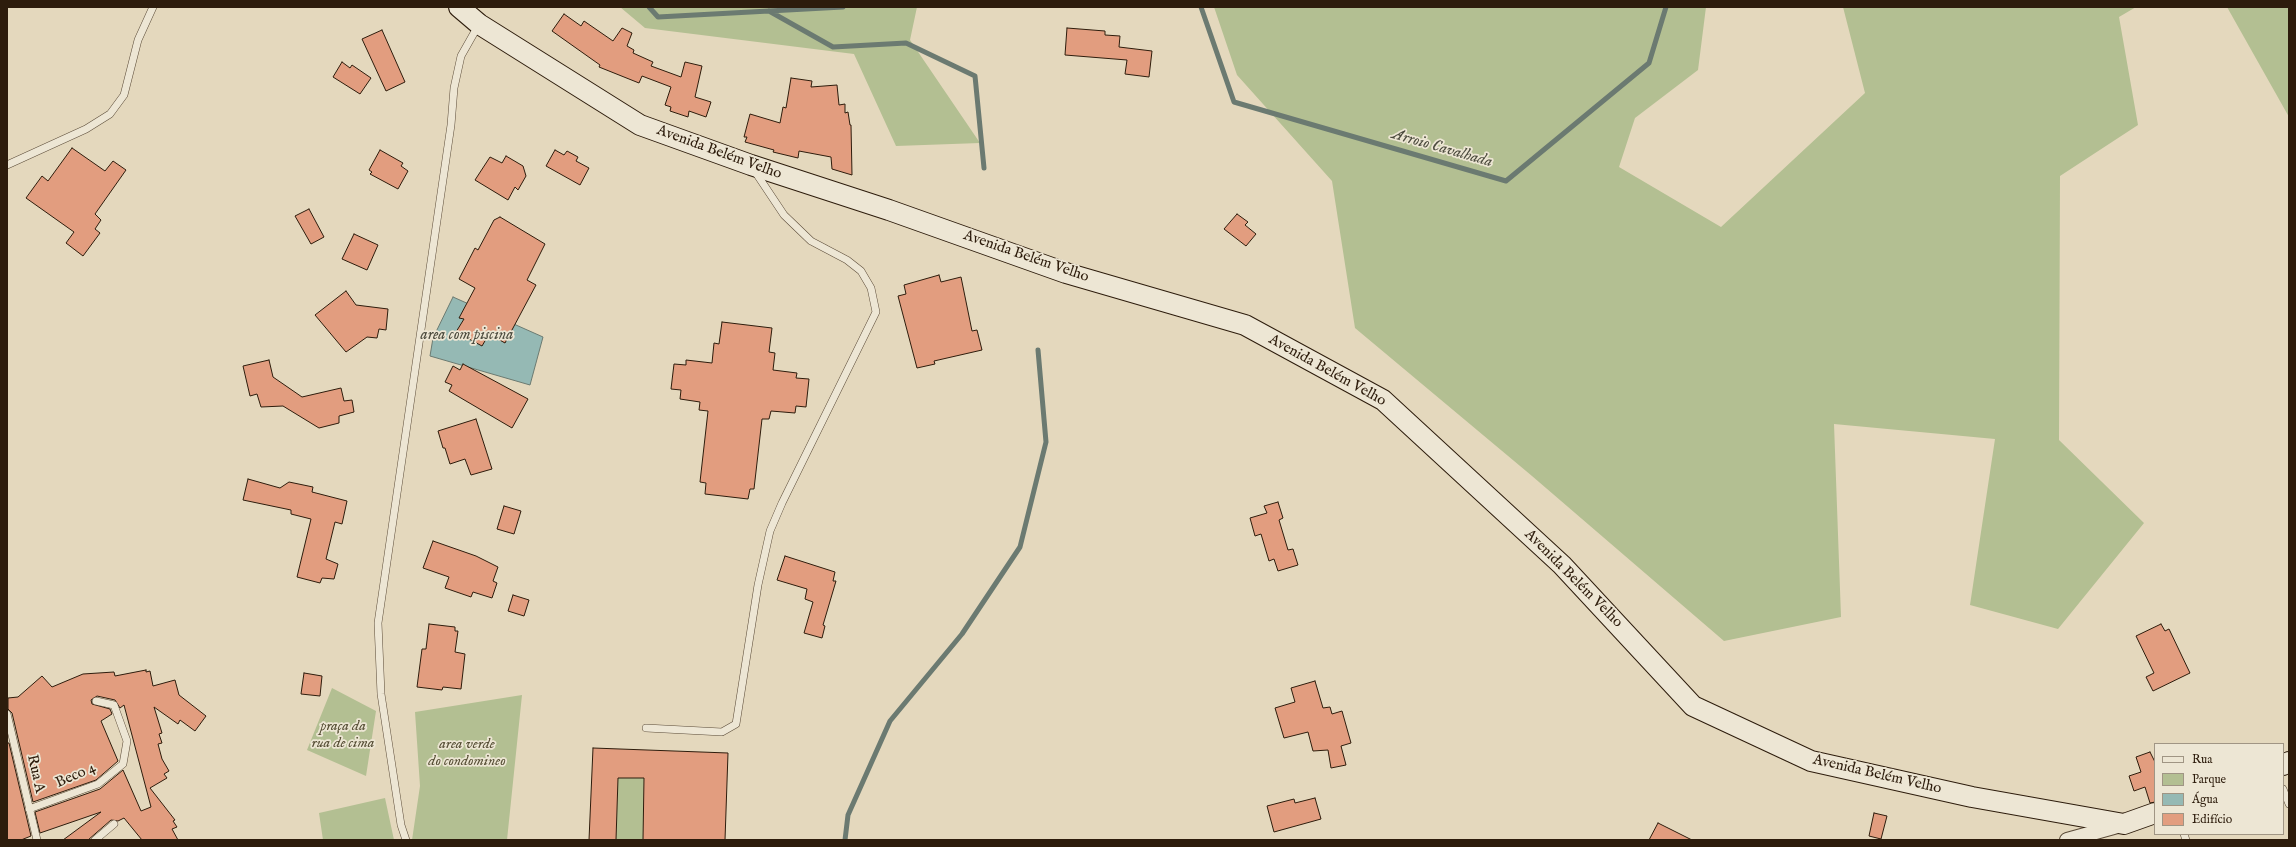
<!DOCTYPE html>
<html>
<head>
<meta charset="utf-8">
<style>
  body { margin:0 }
  #map { position:relative; width:2296px; height:847px; overflow:hidden; background:#e4d8bd; font-family:"IM FELL English",serif }
  canvas { display:block }
  .frame { position:absolute; inset:0; border:8px solid #2d1c0c; pointer-events:none }
  .legend { position:absolute; left:2154px; top:743px; width:130px; height:92px; box-sizing:border-box; background:#ede6d4; border:1px solid #a09584; margin:0; padding:5px 7px; list-style:none; font-size:12px; color:#2d1c0c }
  .legend li { display:flex; align-items:center; gap:8px; height:20px }
  .legend b { width:20px; border:1px solid #a09584 }
</style>
</head>
<body>
<div id="map">
<canvas width="2296" height="847"></canvas>
<div class="frame"></div>
<ul class="legend">
<li><b style="height:5px;background:#ede6d4"></b>Rua</li>
<li><b style="height:11px;background:#b3bf92"></b>Parque</li>
<li><b style="height:11px;background:#95b9b4"></b>Água</li>
<li><b style="height:11px;background:#e29d7f"></b>Edifício</li>
</ul>
</div>
<script>
const c = document.querySelector('canvas').getContext('2d');
c.lineJoin = 'round';
function fill(path, color) {
  c.fillStyle = color;
  c.fill(path, 'evenodd');
}
function shape(rows) {
  const path = new Path2D();
  for (const r of rows) {
    path.moveTo(r[0], r[1]);
    for (let i = 2; i < r.length; i += 2) path.lineTo(r[i], r[i + 1]);
  }
  return path;
}
function stroke(path, color, width, dash) {
  c.strokeStyle = color;
  c.lineWidth = width;
  c.lineCap = dash ? 'butt' : 'round';
  c.setLineDash(dash || []);
  c.stroke(path);
}
function write(font, color, halo, rows, align = 'center') {
  c.font = font + ' "IM FELL English",serif';
  c.lineWidth = 3.5;
  c.setLineDash([]);
  c.textBaseline = 'middle';
  c.strokeStyle = halo;
  c.fillStyle = color;
  for (const [text, x, y, turn = 0] of rows) {
    c.save();
    c.translate(x, y);
    c.rotate((+turn || 0) * Math.PI / 180);
    c.textAlign = isNaN(turn) ? turn : align;
    if (halo) c.strokeText(text, 0, 0);
    c.fillText(text, 0, 0);
    c.restore();
  }
}
const green = shape([
  [620,7,917,7,910,40,980,143,896,146,854,54,645,28],
  [1214,7,1706,7,1698,70,1635,118,1619,167,1721,227,1865,93,1843,7,2136,7,2119,17,2138,125,2060,176,2059,440,2144,523,2058,629,1970,605,1995,439,1834,424,1841,617,1724,641,1532,476,1355,328,1332,181,1237,75],
  [2227,7,2289,7,2289,117],
  [332,688,376,711,366,776,307,750],
  [522,695,507,840,412,840,420,786,415,712],
  [618,778,644,778,643,840,616,840],
  [385,798,394,840,323,840,319,813]
]);
const water = shape([
  [453,297,543,337,530,385,430,356,433,338,453,297]
]);
const stream = shape([
  [649,7,658,17,843,7],
  [1201,7,1234,102,1506,181,1649,63,1666,7],
  [769,11,833,47,906,43,975,76,984,168],
  [845,840,848,815,890,721,962,634,1020,547,1046,442,1038,350]
]);
const building = shape([
  [564,14,581,26,584,21,613,41,622,28,632,33,627,46,634,50,633,53,653,62,651,66,681,77,685,62,702,66,695,97,711,102,706,117,689,111,688,117,670,111,671,107,665,105,671,87,642,76,639,83,599,67,600,65,552,31,564,14],
  [1067,28,1105,31,1105,35,1120,36,1119,47,1152,51,1149,77,1125,74,1127,60,1065,55,1067,28],
  [382,30,405,82,386,91,362,39,382,30],
  [342,62,350,68,352,65,371,78,360,94,333,77,342,62],
  [791,78,812,81,811,87,837,85,839,105,845,104,845,113,848,112,850,125,851,125,852,175,832,169,831,157,799,151,798,158,773,152,774,150,745,142,747,137,744,137,750,114,780,123,783,107,786,108,791,78],
  [72,148,105,171,113,161,126,170,95,214,101,220,95,229,100,233,83,256,66,243,74,232,26,198,42,176,48,181,72,148],
  [380,150,403,163,401,166,408,171,398,189,370,174,372,172,369,170,380,150],
  [555,150,564,155,567,151,578,157,576,161,589,168,580,185,546,166,555,150],
  [506,156,523,166,526,176,518,190,515,187,508,200,475,180,490,157,502,163,506,156],
  [309,209,324,237,311,244,295,216,309,209],
  [1237,214,1248,222,1245,225,1256,234,1246,246,1224,229,1237,214],
  [500,217,545,244,527,280,536,285,505,343,489,334,482,346,456,332,464,319,459,318,475,288,459,279,475,248,478,250,494,220,500,217],
  [354,234,378,245,367,270,342,259,354,234],
  [939,275,941,282,961,277,972,331,977,330,982,350,934,361,935,364,917,368,898,296,906,294,904,285,939,275],
  [346,291,356,305,388,309,386,330,379,329,377,338,367,337,346,352,315,315,346,291],
  [722,322,772,328,769,352,775,353,773,370,797,373,796,378,809,379,806,407,796,406,795,413,771,411,769,419,762,419,754,489,750,489,748,499,705,494,706,483,700,482,708,411,699,410,700,402,680,399,681,390,671,389,674,364,686,365,686,360,712,363,714,343,719,344,722,322],
  [269,360,273,377,302,397,341,388,344,401,352,400,354,412,339,416,339,423,319,428,283,406,261,407,257,394,250,396,243,366,269,360],
  [463,364,528,399,512,428,449,391,452,385,445,382,453,366,460,370,463,364],
  [476,419,492,469,471,475,465,459,450,464,445,448,443,448,438,431,476,419],
  [248,479,280,488,289,482,313,487,312,492,347,501,342,524,335,522,326,559,338,564,334,579,322,578,320,583,297,577,311,519,291,514,291,510,243,500,248,479],
  [1278,502,1283,518,1279,520,1288,550,1293,549,1298,565,1278,571,1274,559,1269,561,1261,534,1255,536,1250,518,1267,513,1264,506,1278,502],
  [504,506,521,511,514,534,497,529,504,506],
  [433,541,476,556,498,567,493,581,497,583,492,598,473,592,471,597,445,588,449,577,423,568,433,541],
  [785,556,835,572,833,581,836,581,823,625,825,626,822,638,804,633,813,602,805,599,807,589,777,580,785,556],
  [513,595,529,600,524,616,508,611,513,595],
  [429,624,455,627,455,631,458,631,455,652,465,654,461,689,443,687,442,690,417,687,422,649,426,649,429,624],
  [2161,624,2165,631,2169,629,2190,673,2153,691,2146,677,2154,673,2136,636,2161,624],
  [146,670,146,672,150,671,153,686,175,680,179,695,206,716,195,731,180,720,178,724,154,707,162,733,159,734,162,743,158,744,162,759,169,771,164,774,167,778,150,788,175,820,173,821,177,827,172,829,178,840,142,840,124,818,118,821,111,820,88,840,63,840,101,812,40,833,35,812,100,789,123,770,141,811,151,807,124,705,120,708,115,700,97,696,91,700,92,704,110,709,112,714,101,721,118,761,96,780,33,802,12,713,8,709,8,698,18,697,42,676,52,687,83,674,114,672,115,676,146,670],
  [304,673,322,676,320,696,301,694,304,673],
  [1315,681,1323,708,1330,707,1332,714,1342,711,1351,743,1341,746,1346,765,1331,768,1328,750,1313,751,1308,732,1284,738,1275,708,1295,702,1291,688,1315,681],
  [7,743,9,743,31,836,21,840,7,840,7,743],
  [593,748,728,753,725,840,643,840,644,778,618,778,616,840,589,840,593,748],
  [2150,752,2155,762,2155,802,2150,803,2145,787,2134,791,2129,776,2141,772,2136,757,2150,752],
  [1315,798,1321,819,1274,832,1267,806,1294,799,1295,803,1315,798],
  [1874,813,1887,816,1881,839,1869,836,1874,813],
  [1658,823,1692,840,1649,840,1658,823]
]);
const lane = shape([
  [7,165,86,129,110,114,124,95,138,40,153,7],
  [7,714,37,840],
  [646,728,722,732,736,724,758,585,770,531,782,503,876,312,871,288,861,271,847,260,811,241,784,215,754,170],
  [2283,789,2289,804],
  [29,809,98,784,123,764,127,741,114,705,96,701],
  [2184,834,2186,840],
  [95,840,114,824],
  [406,840,401,825,381,694,378,623,451,125,454,88,461,56,478,26]
]);
const street = shape([
  [2067,840,2121,825]
]);
const secondary = shape([
  [459,7,479,24,640,125,751,165,889,210,1066,273,1245,325,1383,400,1562,565,1693,706,1811,761,1972,797,2124,824,2155,813],
  [2283,765,2289,762]
]);
const streetNames = [
  ["Avenida Belém Velho",719,153,20],
  ["Avenida Belém Velho",1026,257,19],
  ["Avenida Belém Velho",1327,371,29],
  ["Avenida Belém Velho",1573,579,45],
  ["Rua A",35,774,77],
  ["Avenida Belém Velho",1877,775,13],
  ["Beco 4",76,776,-24]
];
const parkNames = [
  ["praça da",343,727],
  ["rua de cima",343,744],
  ["area verde",467,745],
  ["do condomineo",467,762]
];
const waterNames = [
  ["Arroio Cavalhada",1442,149,16],
  ["area com piscina",467,336]
];
fill(green, '#b3bf92');
fill(water, '#95b9b4');
stroke(water, '#6b7a71', 1);
stroke(stream, '#6b7a71', 5);
fill(building, '#e29d7f');
stroke(building, '#2d1c0c', 1);
stroke(lane, '#5b4b38', 8);
stroke(street, '#5b4b38', 16);
stroke(secondary, '#2d1c0c', 22);
stroke(lane, '#ede6d4', 7);
stroke(street, '#ede6d4', 14);
stroke(secondary, '#ede6d4', 20);
write('15px', '#2d1c0c', '#ede6d4', streetNames);
write('italic 15px', '#554d34', '#ede6d4', parkNames);
write('italic 16px', '#4c4b3e', '#ede6d4', waterNames);
</script>
</body>
</html>
